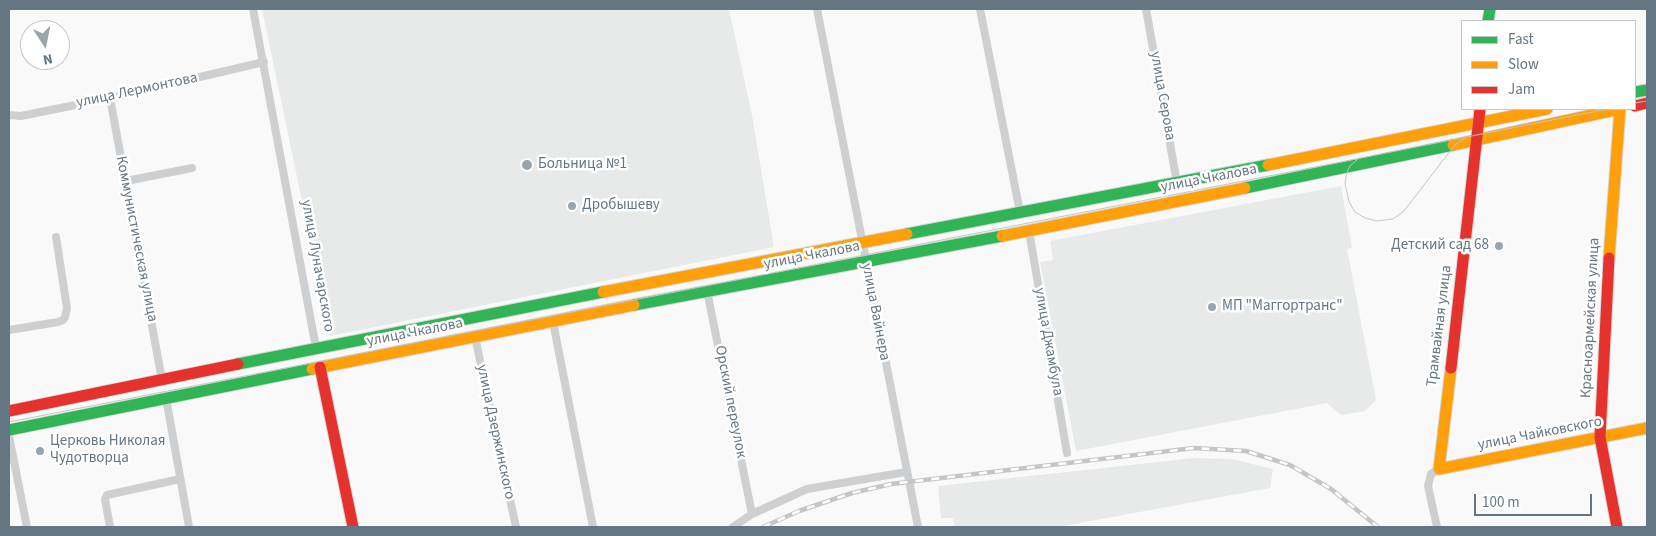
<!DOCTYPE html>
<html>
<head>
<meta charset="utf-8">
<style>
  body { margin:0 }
  #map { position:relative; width:1656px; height:536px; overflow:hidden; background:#f9f9f9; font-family:"Source Sans 3",sans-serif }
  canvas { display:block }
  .frame { position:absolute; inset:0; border:10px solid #657683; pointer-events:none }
  .legend { position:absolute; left:1461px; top:20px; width:175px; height:90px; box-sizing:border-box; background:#fff; border:1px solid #c1c8cd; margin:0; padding:6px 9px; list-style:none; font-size:15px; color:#657683 }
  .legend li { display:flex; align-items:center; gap:10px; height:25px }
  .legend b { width:25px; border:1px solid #c1c8cd }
  .north { position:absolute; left:20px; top:20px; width:50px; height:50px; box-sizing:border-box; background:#fff; border:1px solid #c1c8cd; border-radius:50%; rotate:169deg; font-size:14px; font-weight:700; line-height:20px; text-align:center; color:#657683 }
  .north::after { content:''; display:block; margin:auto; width:18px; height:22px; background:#99a4ac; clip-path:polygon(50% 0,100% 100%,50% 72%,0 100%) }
  .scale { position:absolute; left:1474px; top:494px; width:118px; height:22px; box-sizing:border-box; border:2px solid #657683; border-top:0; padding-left:6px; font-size:15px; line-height:18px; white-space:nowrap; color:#657683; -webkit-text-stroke:4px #fff; paint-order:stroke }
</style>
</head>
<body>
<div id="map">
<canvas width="1656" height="536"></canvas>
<div class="frame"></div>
<ul class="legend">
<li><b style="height:6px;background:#30b455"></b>Fast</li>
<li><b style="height:6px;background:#ff9f0a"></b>Slow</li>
<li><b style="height:6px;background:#e5322d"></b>Jam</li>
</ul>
<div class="north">N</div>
<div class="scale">100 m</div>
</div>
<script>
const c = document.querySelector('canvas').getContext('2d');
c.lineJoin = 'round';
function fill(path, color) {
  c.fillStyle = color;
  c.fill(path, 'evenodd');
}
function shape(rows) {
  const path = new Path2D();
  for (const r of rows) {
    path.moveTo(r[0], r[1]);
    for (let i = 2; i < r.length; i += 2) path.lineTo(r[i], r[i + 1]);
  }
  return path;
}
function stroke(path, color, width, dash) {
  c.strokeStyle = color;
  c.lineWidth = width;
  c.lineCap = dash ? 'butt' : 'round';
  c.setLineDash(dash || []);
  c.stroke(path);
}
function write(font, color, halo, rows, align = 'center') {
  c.font = font + ' "Source Sans 3",sans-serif';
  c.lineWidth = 5;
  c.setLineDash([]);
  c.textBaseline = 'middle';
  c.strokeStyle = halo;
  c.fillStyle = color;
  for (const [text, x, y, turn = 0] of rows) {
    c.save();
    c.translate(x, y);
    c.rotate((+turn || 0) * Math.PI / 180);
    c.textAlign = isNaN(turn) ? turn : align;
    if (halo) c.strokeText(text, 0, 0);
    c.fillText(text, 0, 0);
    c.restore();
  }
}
const built = shape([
  [262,9,729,9,752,115,774,247,330,336],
  [1341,186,1352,248,1347,249,1376,400,1365,411,1341,415,1327,403,1076,451,1040,262,1053,260,1050,241],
  [1195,458,1232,459,1273,469,1270,488,1058,527,955,527,953,518,941,518,938,486]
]);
const street = shape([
  [253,9,316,348],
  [817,9,918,527],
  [980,9,1020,212],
  [1146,9,1177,183],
  [110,98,162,380],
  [9,115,21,116,110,98,264,62],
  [126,181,192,168],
  [1029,231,1067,453],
  [707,291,752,514],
  [553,322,593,527],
  [9,330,58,322,63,320,65,317,67,308,56,237],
  [475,337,516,527],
  [166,398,189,527],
  [9,436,27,527],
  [110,527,105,499,107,495,180,479],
  [733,527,752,514,807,489,906,472],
  [1437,527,1428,486,1431,474,1439,469]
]);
const fast = shape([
  [1488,21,1490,9],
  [1635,92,1647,90],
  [1245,188,1453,145],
  [907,234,1268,165],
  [634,305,1002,236],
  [238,364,603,292],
  [9,430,312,369]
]);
const slow = shape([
  [1453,145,1620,109],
  [1268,165,1547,109],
  [1002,236,1245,188],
  [1609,258,1620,109],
  [603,292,907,234],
  [1451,368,1439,469,1647,428],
  [312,369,634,305]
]);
const jam = shape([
  [1635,106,1647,103],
  [1609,258,1600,437,1617,527],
  [320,367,353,527],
  [1451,368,1480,109],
  [9,411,238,364]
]);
const tram = shape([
  [1635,103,1647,101],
  [1359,158,1350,166,1347,172,1345,183,1349,202,1355,212,1365,218,1377,221,1393,219,1404,211,1444,159,1456,144,1464,139],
  [9,422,1346,161,1607,109]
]);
const rail = shape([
  [763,527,799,511,852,493,891,484,1194,448,1246,451,1290,465,1331,489,1378,527]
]);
const markers = [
  [527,165,6,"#99a4ac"],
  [572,206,5,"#99a4ac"],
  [1499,246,5,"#99a4ac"],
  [1212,307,5,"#99a4ac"],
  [40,451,5,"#99a4ac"]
];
const streetNames = [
  ["улица Лермонтова",137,91,-12],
  ["улица Серова",1162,96,80],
  ["улица Чкалова",1209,179,-11],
  ["Коммунистическая улица",136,239,79],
  ["улица Чкалова",812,256,-11],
  ["улица Луначарского",317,266,80],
  ["улица Вайнера",875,312,79],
  ["Красноармейская улица",1591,318,-87],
  ["Трамвайная улица",1440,326,-83],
  ["улица Чкалова",415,333,-11],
  ["улица Джамбула",1048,342,80],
  ["Орский переулок",730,402,79],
  ["улица Дзержинского",495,432,78],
  ["улица Чайковского",1540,434,-11]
];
const poiNames = [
  ["Больница №1",538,165],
  ["Дробышеву",582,206],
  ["Детский сад 68",1489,246,"right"],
  ["МП \"Маггортранс\"",1222,307],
  ["Церковь Николая",50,442],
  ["Чудотворца",50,459]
];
fill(built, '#e8e9e9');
stroke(fast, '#d5d6d7', 13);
stroke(slow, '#d5d6d7', 13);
stroke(jam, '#d5d6d7', 13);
stroke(street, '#cecfd0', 8);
stroke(fast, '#30b455', 11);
stroke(slow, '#ff9f0a', 11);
stroke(jam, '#e5322d', 11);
stroke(tram, '#c3c5c6', 1);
stroke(rail, '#c3c5c6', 4.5);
stroke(rail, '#fff', 2.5, [8]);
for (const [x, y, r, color] of markers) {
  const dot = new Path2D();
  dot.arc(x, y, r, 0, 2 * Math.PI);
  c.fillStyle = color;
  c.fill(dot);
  stroke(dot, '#fff', 2);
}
write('15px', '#657683', '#fff', streetNames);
write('15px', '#657683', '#fff', poiNames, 'left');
</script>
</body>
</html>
